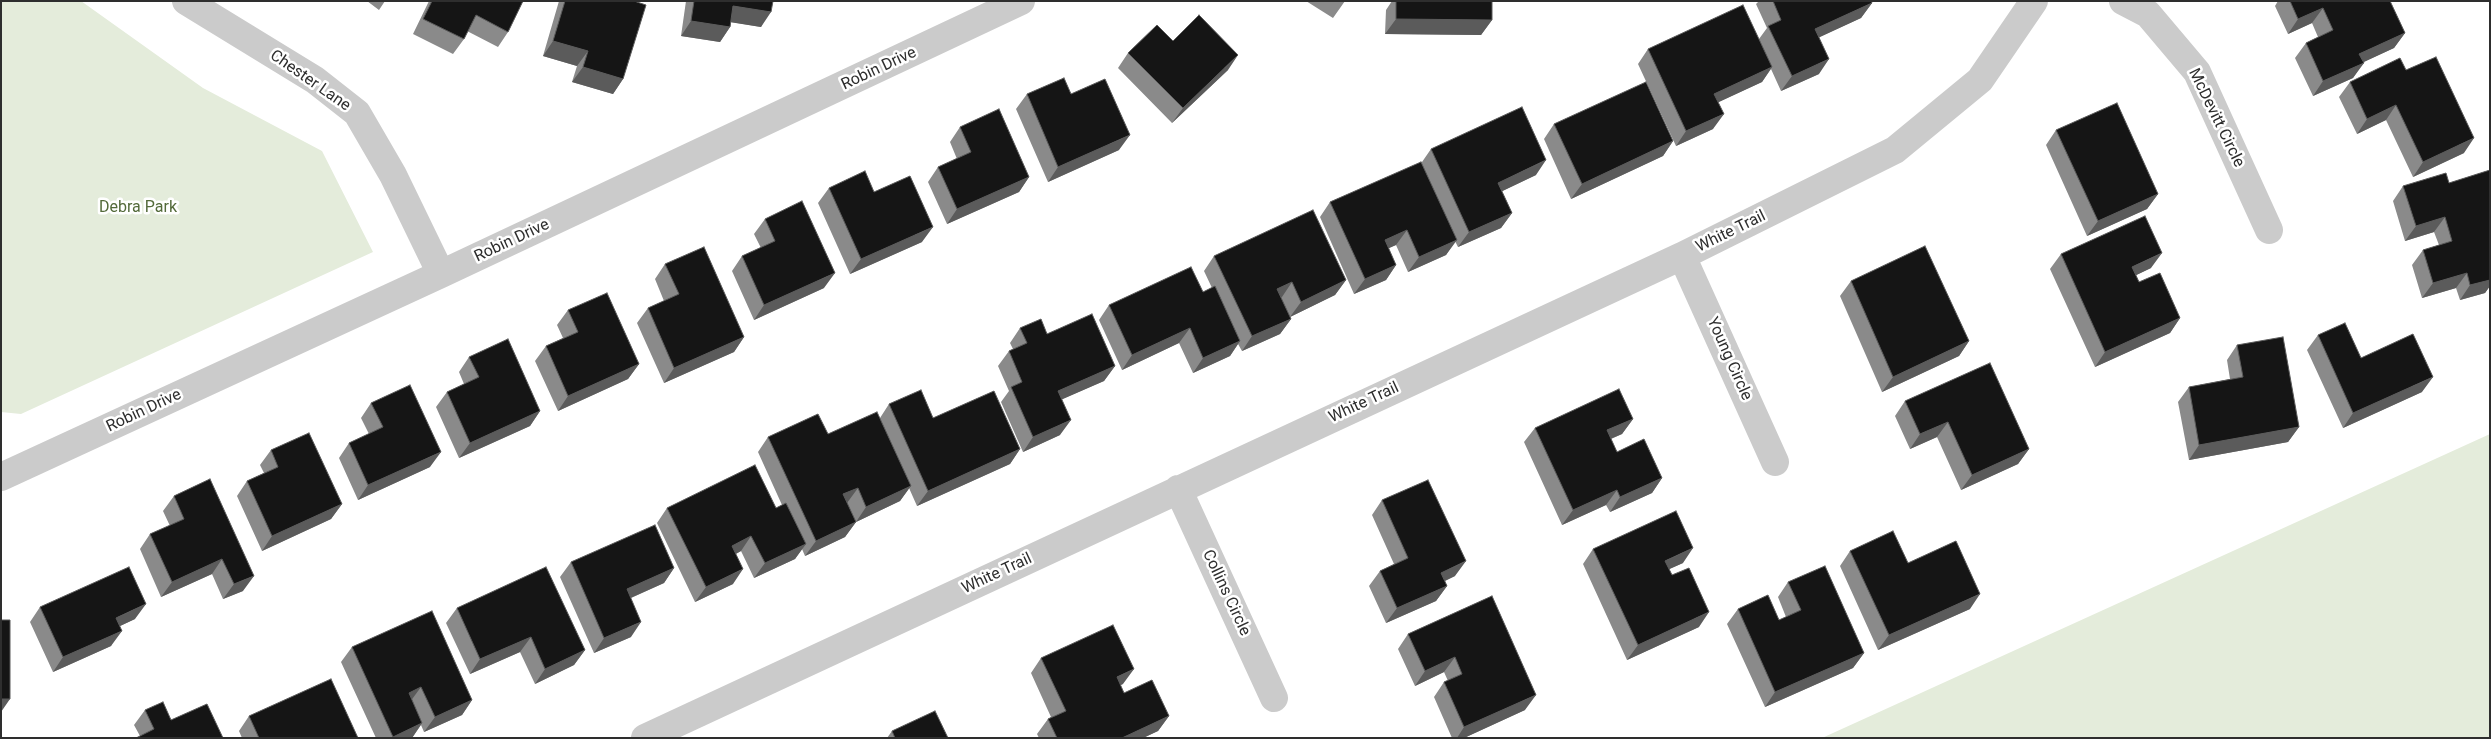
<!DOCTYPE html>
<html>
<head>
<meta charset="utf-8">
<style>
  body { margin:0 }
  #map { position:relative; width:2491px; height:739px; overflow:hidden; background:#fff; font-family:Roboto,sans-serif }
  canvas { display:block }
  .frame { position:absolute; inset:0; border:2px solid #2e2e2e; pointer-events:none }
</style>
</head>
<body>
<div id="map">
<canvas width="2491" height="739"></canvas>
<div class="frame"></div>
</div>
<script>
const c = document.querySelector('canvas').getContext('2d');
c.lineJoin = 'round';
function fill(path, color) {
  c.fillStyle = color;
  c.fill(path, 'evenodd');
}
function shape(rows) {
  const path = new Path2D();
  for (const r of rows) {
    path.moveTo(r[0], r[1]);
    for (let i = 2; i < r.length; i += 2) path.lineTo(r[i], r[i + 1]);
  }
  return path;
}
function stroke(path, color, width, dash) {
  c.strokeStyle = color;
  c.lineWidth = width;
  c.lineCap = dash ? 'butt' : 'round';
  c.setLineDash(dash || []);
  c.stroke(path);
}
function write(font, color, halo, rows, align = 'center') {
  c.font = font + ' Roboto,sans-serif';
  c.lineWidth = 5;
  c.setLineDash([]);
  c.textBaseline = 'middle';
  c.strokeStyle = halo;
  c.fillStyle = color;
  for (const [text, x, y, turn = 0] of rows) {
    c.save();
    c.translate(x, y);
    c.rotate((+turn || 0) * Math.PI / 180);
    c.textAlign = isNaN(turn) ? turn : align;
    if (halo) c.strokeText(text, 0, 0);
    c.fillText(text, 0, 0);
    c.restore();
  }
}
const green = shape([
  [1,1,81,1,203,88,322,151,373,252,21,414,1,412],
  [2490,434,2490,738,1822,738]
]);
const minor = shape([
  [186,1,315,80,357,113,393,175,441,274],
  [2123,1,2148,14,2197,72,2269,230],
  [1682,256,1775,462],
  [1,477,441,274,1021,1],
  [1178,489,1274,698],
  [645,738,1682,256,1895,150,1980,80,2034,1]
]);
const wall = shape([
  [367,1,385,1,379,10],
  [429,1,523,1,508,32,498,47,467,31,464,39,453,54,413,34],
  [559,1,634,1,623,79,613,94,572,82,577,66,543,56],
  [686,1,773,1,761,27,731,22,730,27,720,42,681,36],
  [1306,1,1345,1,1333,18],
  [1392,1,1492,1,1492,20,1481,35,1385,34,1386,10],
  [1759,1,1871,1,1872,3,1861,18,1819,37,1819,74,1781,91,1771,69,1762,82,1718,102,1713,129,1676,146,1638,64,1648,49,1759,39,1767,28,1756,4],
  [2278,1,2390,1,2405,33,2394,48,2363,62,2353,78,2313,96,2295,58,2306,43,2318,37,2312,23,2288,34,2275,6],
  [1173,41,1228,70,1172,123,1118,68,1128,53],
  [2406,70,2464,153,2413,177,2386,120,2357,134,2339,97,2350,82],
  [1027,94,1119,150,1048,182,1016,109],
  [1554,124,1673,141,1663,156,1571,199,1544,139],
  [960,127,1029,177,1019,192,947,224,928,182,938,167,957,159,950,142],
  [2056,130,2158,194,2147,209,2087,236,2046,145],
  [1431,149,1536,175,1502,191,1512,213,1501,228,1458,247,1455,241,1446,255,1408,272,1396,245,1388,248,1396,265,1386,280,1354,294,1320,217,1330,202,1422,162],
  [2490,170,2490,286,2485,293,2460,300,2456,288,2422,298,2412,265,2423,250,2439,245,2434,232,2405,241,2393,201,2403,186,2449,183],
  [829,188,874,192,922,242,850,274,818,203],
  [765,219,824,288,754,320,732,271,742,256,761,248,754,234],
  [2061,254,2151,268,2136,275,2139,282,2180,318,2170,333,2095,367,2050,269],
  [1214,256,1346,280,1335,295,1290,317,1281,298,1291,319,1280,334,1242,351,1238,344,1230,356,1193,373,1179,343,1122,370,1099,320,1109,305,1203,292,1212,288,1204,271],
  [665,264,744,337,734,352,664,383,637,323,648,308,664,301,655,279],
  [1851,281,1969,341,1959,356,1882,392,1840,296],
  [568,310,639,364,628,379,558,411,535,361,546,346,563,338,557,325],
  [1020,328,1047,334,1115,366,1104,381,1062,399,1060,435,1023,452,1001,402,1009,391,998,366,1009,351,1013,349,1010,343],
  [2318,335,2361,358,2422,392,2343,428,2307,350],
  [2237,345,2299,427,2288,442,2189,460,2178,402,2189,387,2230,379,2227,360],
  [469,357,540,411,530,426,459,458,436,407,447,392,464,384,459,372],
  [1905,401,2029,449,2018,464,1961,490,1937,437,1910,449,1895,416],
  [371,403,430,467,358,500,339,458,349,443,369,434,361,418],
  [889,404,933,418,1020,449,1010,464,917,506,909,488,900,501,856,522,847,503,856,522,845,537,805,556,802,549,795,559,754,578,741,551,736,554,733,584,695,602,657,523,667,508,776,508,782,505,758,452,768,437,828,434,880,418],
  [1633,419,1622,434,1611,439,1617,452,1662,478,1652,493,1610,512,1606,505,1562,525,1524,442,1535,428],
  [271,450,342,504,331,519,262,551,237,496,247,481,264,473,260,465],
  [210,479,243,591,223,599,212,574,161,597,140,549,150,534,170,526,163,511,174,496],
  [1382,500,1455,576,1445,581,1447,586,1436,601,1386,623,1369,586,1380,571,1394,564,1372,515],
  [1593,549,1683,563,1669,569,1699,627,1627,660,1583,564],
  [1850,551,1908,563,1970,609,1878,650,1840,566],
  [571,562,674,568,664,583,631,598,631,637,594,653,560,577],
  [1788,582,1864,653,1853,668,1765,707,1727,624,1738,609,1779,620,1786,617,1778,597],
  [1492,596,1525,710,1464,738,1452,738,1434,697,1444,682,1448,681,1444,672,1415,686,1398,649,1408,634],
  [40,607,135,619,120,626,111,646,53,672,30,622],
  [457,608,585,650,574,665,535,684,520,652,470,674,446,623],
  [352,647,472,700,462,715,424,732,421,725,412,738,376,738,341,662],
  [1041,658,1123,684,1120,685,1124,693,1169,716,1158,731,1143,738,1039,738,1037,734,1048,719,1051,717,1031,673],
  [145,710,171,720,223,738,140,736,134,725],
  [249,716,358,738,242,738,239,731],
  [892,731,948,738,887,738]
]);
const shadedWall = shape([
  [1872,3,1861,18,1805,44,1815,29],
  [733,6,771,12,761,27,723,21],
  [2323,8,2312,23,2288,34,2298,19],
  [1396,19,1492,20,1481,35,1385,34],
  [691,21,730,27,720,42,681,36],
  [2405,33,2394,48,2349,69,2359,54],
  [553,41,588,51,577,66,543,56],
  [1238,55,1228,70,1172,123,1183,108],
  [1829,59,1819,74,1781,91,1792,76],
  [2364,63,2353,78,2313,96,2323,81],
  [583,67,623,79,613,94,572,82],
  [1772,67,1762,82,1704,109,1714,94],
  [2396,105,2386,120,2357,134,2367,119],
  [1724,114,1713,129,1676,146,1686,131],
  [1130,135,1119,150,1048,182,1058,167],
  [2474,138,2464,153,2413,177,2423,162],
  [1673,141,1663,156,1571,199,1582,184],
  [1546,160,1536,175,1488,198,1498,183],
  [1029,177,1019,192,947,224,957,209],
  [2158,194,2147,209,2087,236,2098,221],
  [1512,213,1501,228,1458,247,1469,232],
  [2445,217,2434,232,2405,241,2416,226],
  [933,227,922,242,850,274,861,259],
  [1407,230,1396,245,1374,255,1385,240],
  [1457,240,1446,255,1408,272,1419,257],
  [2162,253,2151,268,2122,282,2132,267],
  [1396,265,1386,280,1354,294,1365,279],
  [835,273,824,288,754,320,764,305],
  [2467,273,2456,288,2422,298,2433,283],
  [1346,280,1335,295,1290,317,1301,302],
  [2490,280,2490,286,2485,293,2460,300,2470,285],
  [1292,282,1282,297,1267,304,1277,289],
  [2180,318,2170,333,2095,367,2105,352],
  [1291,319,1280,334,1242,351,1252,336],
  [1190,328,1179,343,1122,370,1132,355],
  [744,337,734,352,664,383,674,368],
  [1240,341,1230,356,1193,373,1203,358],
  [1969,341,1959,356,1882,392,1893,377],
  [639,364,628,379,558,411,568,396],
  [1115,366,1104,381,1047,406,1058,391],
  [2433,377,2422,392,2343,428,2353,413],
  [540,411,530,426,459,458,470,443],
  [1633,419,1622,434,1596,445,1607,430],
  [1071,420,1060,435,1023,452,1033,437],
  [1948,422,1937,437,1910,449,1920,434],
  [2299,427,2288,442,2189,460,2199,445],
  [1020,449,1010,464,917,506,928,491],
  [2029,449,2018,464,1961,490,1972,475],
  [441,452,430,467,358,500,368,485],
  [1662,478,1652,493,1610,512,1620,497],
  [911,486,900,501,856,522,866,507],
  [858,488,847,503,832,509,843,494],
  [1617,490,1606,505,1562,525,1573,510],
  [342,504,331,519,262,551,272,536],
  [856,522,845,537,805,556,816,541],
  [751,536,741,551,722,561,732,546],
  [806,544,795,559,754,578,765,563],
  [1693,548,1683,563,1654,576,1665,561],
  [222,559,212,574,161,597,172,582],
  [1466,561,1455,576,1430,588,1441,573],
  [674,568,664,583,617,604,627,589],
  [743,569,733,584,695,602,706,587],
  [254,576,243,591,223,599,234,584],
  [1447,586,1436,601,1386,623,1397,608],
  [1980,594,1970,609,1878,650,1889,635],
  [146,604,135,619,105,633,116,618],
  [1709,612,1699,627,1627,660,1638,645],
  [641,622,631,637,594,653,604,638],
  [122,631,111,646,53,672,63,657],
  [531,637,520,652,470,674,480,659],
  [585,650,574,665,535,684,545,669],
  [1864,653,1853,668,1765,707,1775,692],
  [1455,657,1444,672,1415,686,1425,671],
  [1134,669,1123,684,1106,692,1117,677],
  [421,687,410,702,409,693],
  [1536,695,1525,710,1464,738,1457,738,1464,727],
  [1,699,10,699,1,712],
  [472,700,462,715,424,732,435,717],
  [1169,716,1158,731,1143,738,1122,738],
  [422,723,412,738,392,738,393,737]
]);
const building = shape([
  [432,1,523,1,508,32,476,15,464,39,423,19,432,1],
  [565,1,634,1,646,5,623,79,583,67,588,51,553,41,565,1],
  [694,1,773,1,771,12,733,6,730,27,691,21,694,1],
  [1396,1,1492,1,1492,20,1396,19,1396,1],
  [1773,1,1871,1,1872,3,1815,29,1829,59,1792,76,1768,26,1781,20,1773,1],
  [2290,1,2390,1,2405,33,2359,54,2364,63,2323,81,2306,43,2333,30,2323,8,2298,19,2290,1],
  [1743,5,1772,67,1714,94,1724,114,1686,131,1648,49,1743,5],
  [1199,15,1238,55,1183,108,1128,53,1157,25,1173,41,1199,15],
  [2436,57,2474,138,2423,162,2396,105,2367,119,2350,82,2400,58,2406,70,2436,57],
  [1064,78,1071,94,1105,79,1130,135,1058,167,1027,94,1064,78],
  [1646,82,1673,141,1582,184,1554,124,1646,82],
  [2117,103,2158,194,2098,221,2056,130,2117,103],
  [1522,107,1546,160,1498,183,1512,213,1469,232,1431,149,1522,107],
  [999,109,1029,177,957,209,938,167,971,152,960,127,999,109],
  [1421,162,1457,240,1419,257,1407,230,1385,240,1396,265,1365,279,1330,202,1421,162],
  [2490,170,2490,280,2470,285,2467,273,2433,283,2423,250,2452,241,2445,217,2416,226,2403,186,2446,173,2449,183,2490,170],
  [865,171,874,192,910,176,933,227,861,259,829,188,865,171],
  [802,201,835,273,764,305,742,256,775,241,765,219,802,201],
  [1313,210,1346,280,1301,302,1292,282,1277,289,1291,319,1252,336,1214,256,1313,210],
  [2145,216,2162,253,2132,267,2139,282,2160,273,2180,318,2105,352,2061,254,2145,216],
  [1925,246,1969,341,1893,377,1851,281,1925,246],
  [704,247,744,337,674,368,648,308,679,294,665,264,704,247],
  [1191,267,1203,292,1215,286,1240,341,1203,358,1190,328,1132,355,1109,305,1191,267],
  [607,293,639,364,568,396,546,346,578,332,568,310,607,293],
  [1092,314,1115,366,1058,391,1071,420,1033,437,1011,387,1022,382,1009,351,1027,343,1020,328,1041,319,1047,334,1092,314],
  [2345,323,2361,358,2413,334,2433,377,2353,413,2318,335,2345,323],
  [2283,337,2299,427,2199,445,2189,387,2243,377,2237,345,2283,337],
  [508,339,540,411,470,443,447,392,479,377,469,357,508,339],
  [1990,363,2029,449,1972,475,1948,422,1920,434,1905,401,1990,363],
  [410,385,441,452,368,485,349,443,383,427,371,403,410,385],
  [1619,389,1633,419,1607,430,1617,452,1644,439,1662,478,1620,497,1617,490,1573,510,1535,428,1619,389],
  [921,390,933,418,994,391,1020,449,928,491,889,404,921,390],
  [877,412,911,486,866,507,858,488,843,494,856,522,816,541,768,437,818,414,828,434,877,412],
  [309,433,342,504,272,536,247,481,278,467,271,450,309,433],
  [755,465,776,508,786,503,806,544,765,563,751,536,732,546,743,569,706,587,667,508,755,465],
  [210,479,254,576,234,584,222,559,172,582,150,534,184,519,174,496,210,479],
  [1428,480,1466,561,1441,573,1447,586,1397,608,1380,571,1408,558,1382,500,1428,480],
  [1676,511,1693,548,1665,561,1672,575,1689,568,1709,612,1638,645,1593,549,1676,511],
  [655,525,674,568,627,589,641,622,604,638,571,562,655,525],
  [1893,531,1908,563,1956,541,1980,594,1889,635,1850,551,1893,531],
  [1825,566,1864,653,1775,692,1738,609,1768,595,1779,620,1801,610,1788,582,1825,566],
  [129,567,146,604,116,618,122,631,63,657,40,607,129,567],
  [546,567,585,650,545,669,531,637,480,659,457,608,546,567],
  [1492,596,1536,695,1464,727,1444,682,1462,674,1455,657,1425,671,1408,634,1492,596],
  [432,611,472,700,435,717,421,687,409,693,422,723,393,737,352,647,432,611],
  [1,620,10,620,10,699,1,699,1,620],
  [1113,625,1134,669,1117,677,1124,693,1152,680,1169,716,1122,738,1057,738,1048,719,1066,711,1041,658,1113,625],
  [331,679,358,738,259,738,249,716,331,679],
  [163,702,171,720,207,704,223,738,136,738,154,729,145,710,163,702],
  [935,711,948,738,895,738,892,731,935,711]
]);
const streetNames = [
  ["Robin Drive",879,69,-25],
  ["Chester Lane",310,81,35],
  ["McDevitt Circle",2216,118,64],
  ["White Trail",1731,232,-26],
  ["Robin Drive",512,241,-25],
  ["Young Circle",1729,359,66],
  ["White Trail",1364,403,-25],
  ["Robin Drive",144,411,-25],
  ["White Trail",997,574,-25],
  ["Collins Circle",1226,593,65]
];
const parkNames = [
  ["Debra Park",138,208]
];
fill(green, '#e4ecdb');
stroke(minor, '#cbcbcb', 28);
fill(wall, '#8a8a8a');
fill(shadedWall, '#5b5b5b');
fill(building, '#151515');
stroke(building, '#5b5b5b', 1);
write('16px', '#2e2e2e', '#fff', streetNames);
write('16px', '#536a3a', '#fff', parkNames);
</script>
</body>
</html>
